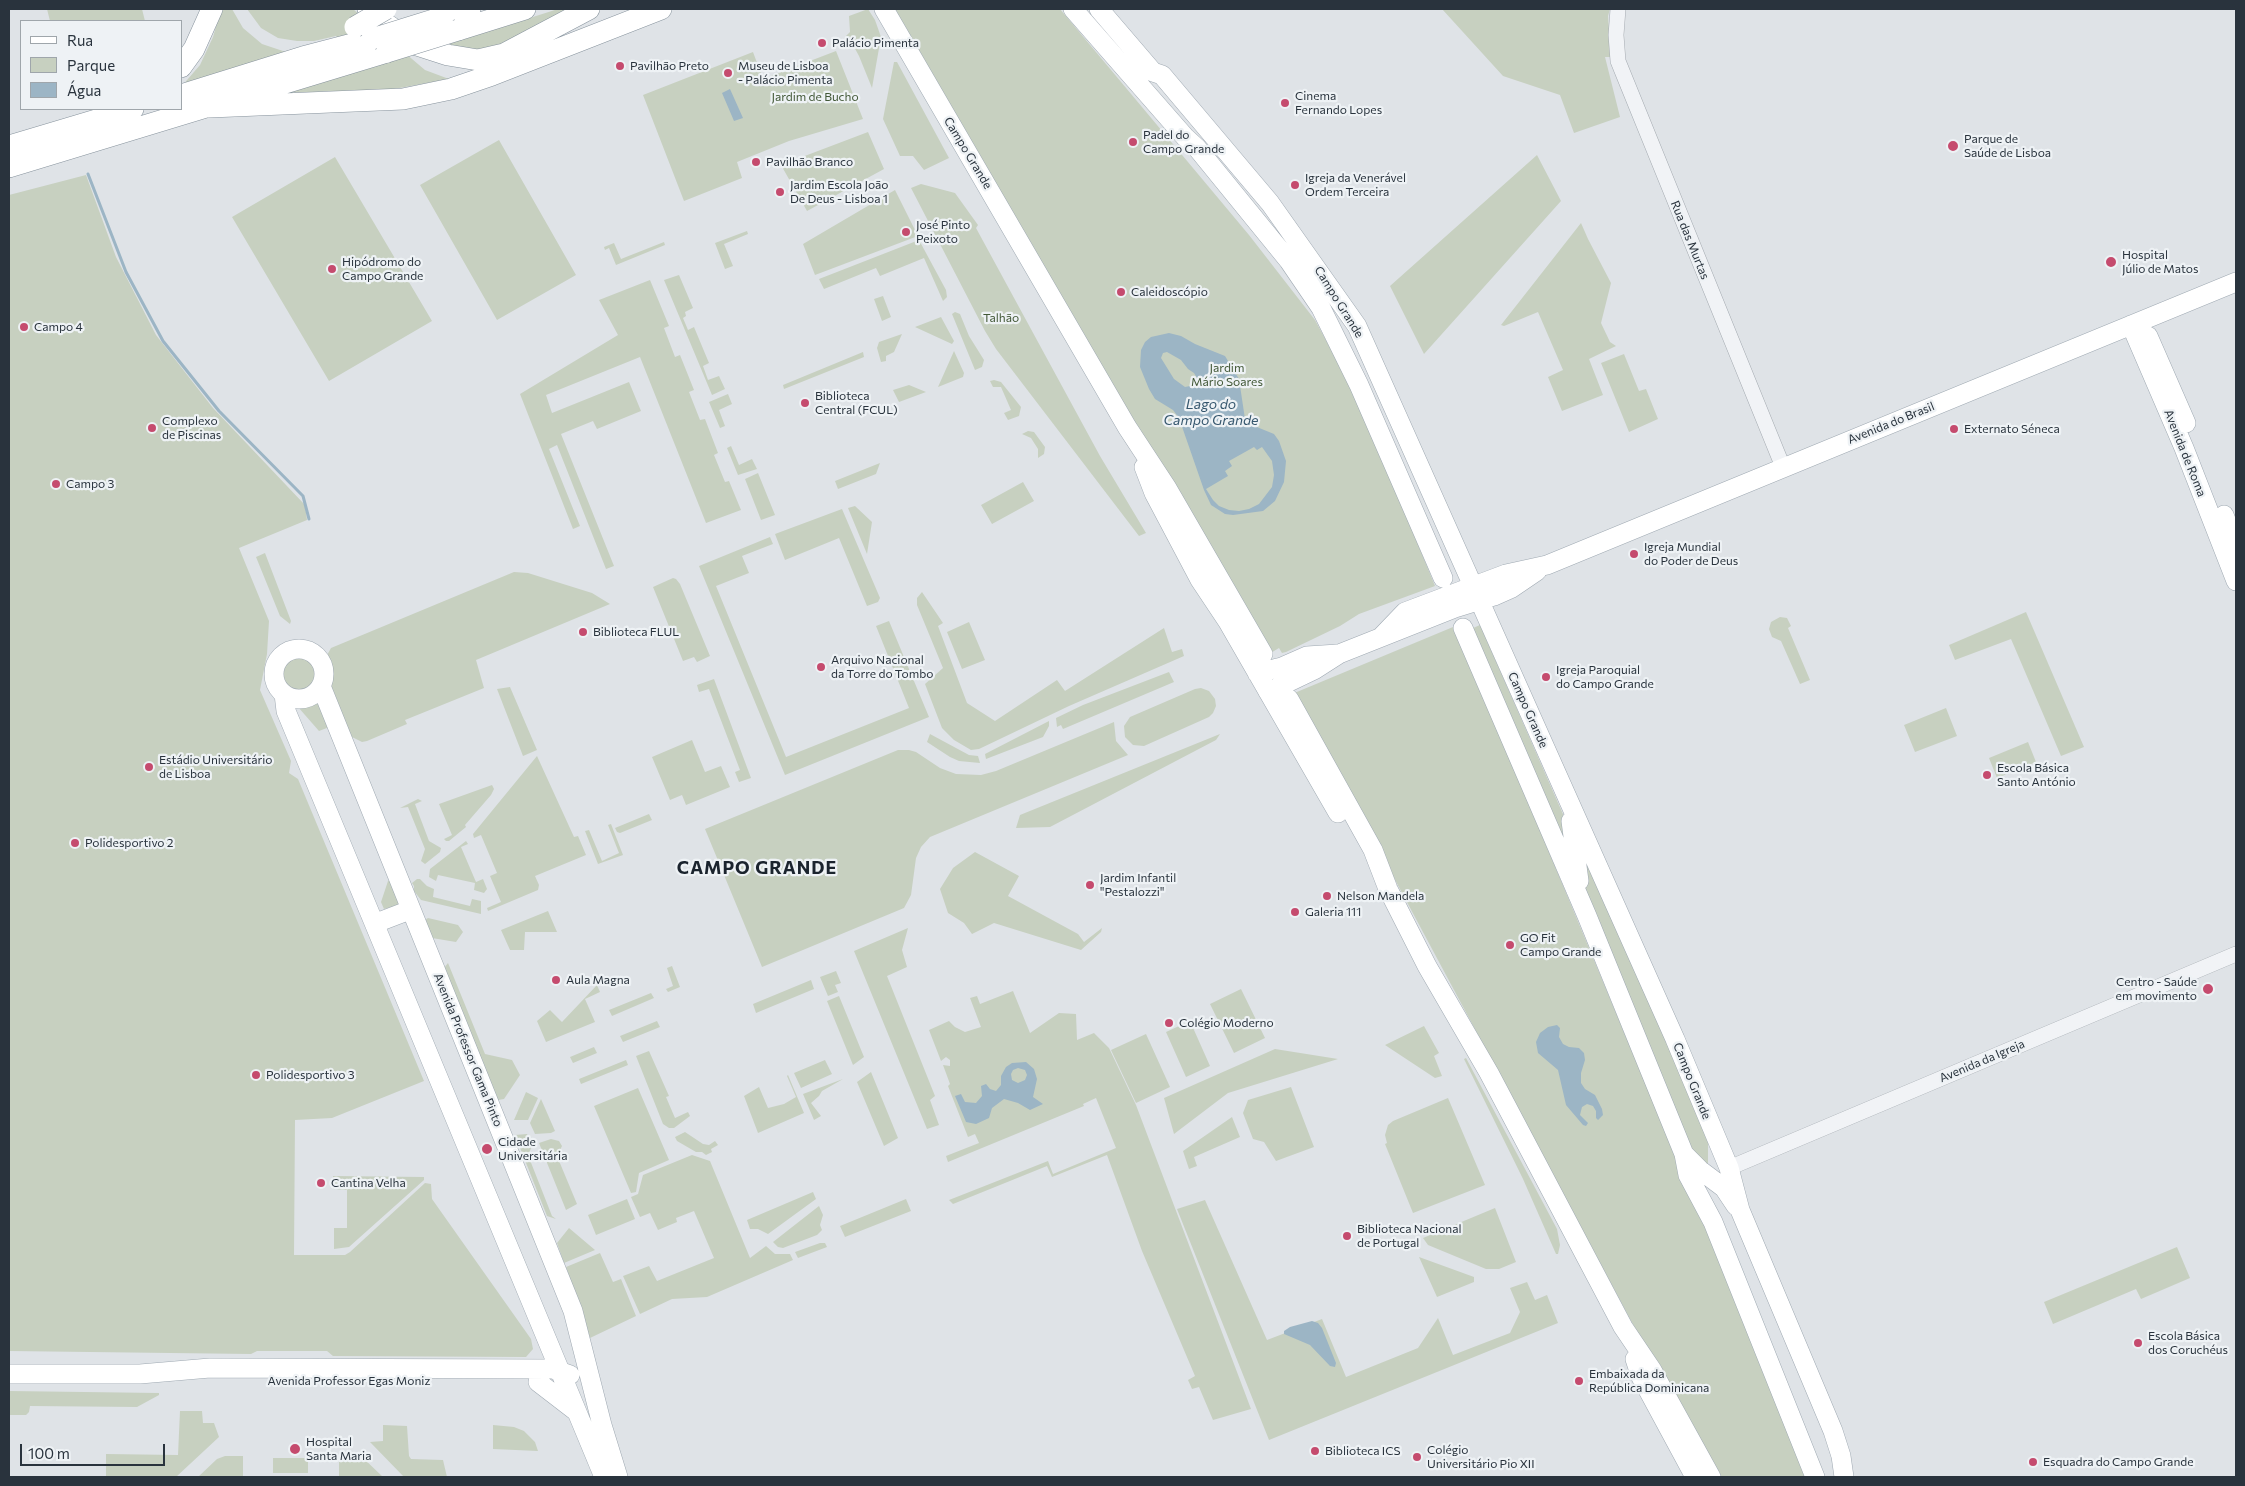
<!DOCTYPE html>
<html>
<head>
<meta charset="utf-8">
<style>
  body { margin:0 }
  #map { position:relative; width:2245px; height:1486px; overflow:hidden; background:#dfe3e7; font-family:Commissioner,sans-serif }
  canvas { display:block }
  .frame { position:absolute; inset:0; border:10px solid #29333d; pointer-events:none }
  .legend { position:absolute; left:20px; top:20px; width:162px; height:90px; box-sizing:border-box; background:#eef2f5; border:1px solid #9fa6ab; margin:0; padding:6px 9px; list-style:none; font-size:15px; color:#29333d }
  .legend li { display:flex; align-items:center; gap:10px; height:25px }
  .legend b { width:25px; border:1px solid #9fa6ab }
  .scale { position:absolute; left:20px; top:1444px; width:145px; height:22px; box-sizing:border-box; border:2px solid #29333d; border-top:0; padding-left:6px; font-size:15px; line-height:18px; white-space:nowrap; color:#29333d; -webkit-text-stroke:4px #eef2f5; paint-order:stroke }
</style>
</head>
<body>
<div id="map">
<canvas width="2245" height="1486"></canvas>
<div class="frame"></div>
<ul class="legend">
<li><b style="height:6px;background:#fff"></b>Rua</li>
<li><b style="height:14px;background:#c7d0c0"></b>Parque</li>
<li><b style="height:14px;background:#9cb5c5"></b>Água</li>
</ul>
<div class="scale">100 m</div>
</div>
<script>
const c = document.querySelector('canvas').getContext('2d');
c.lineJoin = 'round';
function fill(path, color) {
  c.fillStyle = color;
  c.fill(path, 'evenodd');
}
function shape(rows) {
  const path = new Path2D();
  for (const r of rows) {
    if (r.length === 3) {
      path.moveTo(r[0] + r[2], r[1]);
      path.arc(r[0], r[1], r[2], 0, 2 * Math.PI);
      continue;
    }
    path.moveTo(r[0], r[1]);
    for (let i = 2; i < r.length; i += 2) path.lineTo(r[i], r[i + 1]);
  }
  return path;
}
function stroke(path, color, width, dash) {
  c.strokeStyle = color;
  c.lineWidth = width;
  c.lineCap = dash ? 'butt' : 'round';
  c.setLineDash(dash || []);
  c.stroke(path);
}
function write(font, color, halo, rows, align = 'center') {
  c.font = font + ' Commissioner,sans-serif';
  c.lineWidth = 4.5;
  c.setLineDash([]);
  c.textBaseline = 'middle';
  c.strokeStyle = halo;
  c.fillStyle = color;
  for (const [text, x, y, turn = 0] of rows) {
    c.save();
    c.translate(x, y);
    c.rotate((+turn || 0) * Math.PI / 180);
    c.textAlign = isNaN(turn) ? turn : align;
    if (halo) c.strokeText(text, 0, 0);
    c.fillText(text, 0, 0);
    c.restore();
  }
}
const green = shape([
  [47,9,142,9,145,21,50,21],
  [221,9,232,9,243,28,262,44,289,53,181,87,200,65,213,37],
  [247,9,353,9,425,70,449,79,394,89,281,93,362,68,336,36,314,41,297,41,278,38,261,28],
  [558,9,577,9,487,53,445,45],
  [868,9,875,20,881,37,872,88,859,56,853,45,851,47,846,36,850,32,849,16],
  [895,9,1060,9,1249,235,1315,320,1361,405,1435,586,1359,614,1340,626,1286,652,1282,653,1279,648,1269,654],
  [1442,9,1610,9,1608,16,1611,57,1605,57,1620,117,1574,133,1560,95,1503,76],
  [836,51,863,119,789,141,737,162,742,178,684,201,643,95,753,52,763,79],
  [894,62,897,62,949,158,924,170,913,156,900,156,883,119],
  [868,132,884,169,807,211,781,165],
  [499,140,576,275,497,320,420,185],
  [1537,155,1561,201,1424,354,1390,286],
  [335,157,432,321,329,381,232,217],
  [86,175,116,257,156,335,213,408,305,505,307,520,239,548,269,621,267,654,260,690,291,761,289,773,298,779,424,1081,332,1118,295,1120,294,1255,345,1255,350,1252,425,1183,431,1184,432,1199,531,1339,533,1349,526,1357,333,1356,327,1351,257,1351,251,1354,9,1351,9,195],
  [921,184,955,193,978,225,976,228,1100,456,1146,533,1139,536,996,349,985,331,911,188],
  [895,190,918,236,815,275,803,244],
  [1581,223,1588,239,1611,283,1601,323,1610,342,1616,346,1589,359,1603,395,1562,411,1548,377,1563,370,1538,312,1504,326,1501,325],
  [747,231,748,234,724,244,733,266,725,269,715,243],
  [919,240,946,290,947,297,943,301,924,258,880,276,876,268,824,289,819,279],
  [664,242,665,245,616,265,609,248,605,250,604,247,614,243,621,259],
  [679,275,693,308,685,312,686,316,683,318,688,330,694,327,709,363,703,366,708,380,719,376,725,389,712,395,664,280],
  [650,280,669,326,664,328,675,357,680,355,694,390,689,392,700,420,705,419,718,453,714,455,725,482,729,481,741,510,706,523,640,357,546,395,552,413,629,382,641,411,597,429,593,421,561,434,614,566,606,569,557,445,549,449,580,526,573,529,520,394,618,335,599,300],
  [883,296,891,317,882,321,874,299],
  [955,312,960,314,969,336,984,360,982,367,975,370,952,314],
  [941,317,954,341,952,344,915,327],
  [902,334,894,352,886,356,886,361,881,362,877,348,879,342],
  [954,351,964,373,963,377,938,387],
  [863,352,864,357,784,389,783,385],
  [1624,354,1639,391,1646,389,1658,419,1629,432,1601,363],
  [994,380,1001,382,1021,407,1019,416,1008,420,1004,413,1011,410,1001,387,993,387,990,381],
  [909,385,926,392,899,402,893,390],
  [728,394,732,404,719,410,725,426,720,428,709,402],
  [1028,431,1034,432,1045,447,1044,454,1038,458,1038,449,1031,438,1022,434],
  [731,446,739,465,752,459,757,469,738,475,727,448],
  [880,463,876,474,838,489,835,481],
  [758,473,775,515,761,520,745,479],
  [1023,482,1034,501,992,524,981,505],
  [855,506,872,522,867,554,848,508],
  [842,509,880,598,878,602,867,606,839,538,785,560,775,534],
  [770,537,773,544,742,556,749,573,716,586,786,757,909,708,876,626,889,621,929,717,785,775,699,566],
  [265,553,291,621,290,624,280,616,256,557],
  [514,572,528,573,592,593,610,604,476,660,484,688,405,720,407,724,367,741,362,742,346,734,327,682,328,674,326,657,331,648],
  [673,578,676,579,680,584,710,656,697,662,694,657,683,661,653,587],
  [922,592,943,623,938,626,967,703,995,721,1057,680,1065,691,1164,628,1172,652,1182,649,1184,656,1069,706,979,749,971,750,954,740,942,728,925,684,943,668,917,605,917,598],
  [2026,612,2084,747,2061,756,2011,639,1955,660,1949,645],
  [1780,617,1787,618,1791,626,1788,628,1810,680,1800,684,1781,641,1772,637,1769,629,1771,622],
  [969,622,985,660,962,669,947,632],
  [1480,625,1566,821,1570,856,1471,629],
  [1453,627,1485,698,1809,1477,1718,1477,1629,1317,1378,848,1292,694],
  [299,673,20],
  [1169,672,1174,682,1063,729,1061,725,1057,727,1056,718,1083,705],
  [714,679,751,778,739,782,735,772,740,770,709,689,699,692,697,685],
  [510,687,537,750,523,756,497,689],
  [1201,688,1209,691,1215,699,1216,706,1213,713,1209,717,1144,746,1133,745,1125,737,1124,726,1130,717,1195,689],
  [318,696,332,726,319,731,298,707],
  [1946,708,1957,736,1915,752,1904,725],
  [1049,721,1049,726,1043,737,986,759,985,754],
  [1114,722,1116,741,1128,755,930,837,921,847,916,858,911,895,904,908,762,967,705,829,898,750,909,750,916,752,940,768,956,774,981,775,996,771],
  [930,734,969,755,978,756,980,763,959,761,950,757,927,742],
  [1220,734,1216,740,1050,827,1016,828,1020,815],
  [692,740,705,772,721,766,730,787,686,805,682,795,670,800,652,757],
  [2028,742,2036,762,1997,778,1989,758],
  [537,756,574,837,578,836,586,855,535,876,539,885,538,890,488,911,487,908,501,902,490,876,497,873,481,835,474,838,473,834],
  [492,785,494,789,491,795,465,825,466,827,449,841,446,841,444,839,452,835,439,804],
  [418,799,422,801,415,804,429,841,441,848,440,852,425,864,421,861,425,849,408,807,400,808],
  [649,814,652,820,620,833,617,832,615,828],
  [611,824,623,855,598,864,585,831,589,830,602,861,619,853,608,825],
  [466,841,468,844,461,847,476,882,483,879,487,889,484,893,474,890,475,883,438,875,436,881,429,877,430,869],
  [975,852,1019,876,1008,896,1078,934,1084,942,1102,928,1101,932,1081,950,994,923,972,934,964,923,948,913,940,889,953,868],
  [1584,852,1708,1137,1708,1165,1694,1156,1584,893],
  [393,879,400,905,384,909,381,902,388,881],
  [417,879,420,879,427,886,434,889,433,897,470,906,472,899,481,901,481,914,421,900,414,891,414,886,412,883],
  [548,911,557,932,525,932,524,950,510,950,501,930],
  [428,918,458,925,463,932,456,942,432,938,423,921],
  [908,928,902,950,907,967,887,976,935,1096,930,1100,939,1125,927,1129,854,951],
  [448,963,485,1054,512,1060,520,1075,504,1099,498,1100,444,968],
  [672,966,680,987,668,992,666,989,673,986,667,968],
  [836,971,841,983,835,985,838,992,828,996,820,977],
  [811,980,814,989,756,1013,753,1004],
  [597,985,600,992,585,999,595,1022,546,1042,537,1021,550,1010,562,1022],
  [1241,989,1265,1038,1234,1053,1210,1004],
  [1013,991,1030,1033,1059,1013,1076,1014,1077,1040,1094,1033,1109,1048,1136,1105,1251,1409,1213,1420,1199,1387,1192,1389,1188,1380,1195,1376,1142,1251,1107,1155,1052,1177,1047,1166,953,1204,949,1200,1048,1161,1053,1174,1116,1148,1096,1098,1083,1104,1084,1106,948,1162,946,1156,979,1143,975,1134,968,1137,948,1086,950,1084,943,1065,950,1066,950,1060,946,1057,941,1061,929,1030,949,1021,955,1027,965,1032,981,1027,970,998,977,996,980,1004],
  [651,993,654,998,612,1016,609,1010],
  [839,996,864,1057,853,1065,827,1001],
  [657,1021,660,1027,623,1042,620,1036],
  [1190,1021,1210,1066,1186,1077,1166,1032],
  [1424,1026,1439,1053,1434,1056,1442,1076,1435,1078,1385,1045],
  [1146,1034,1170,1087,1136,1103,1111,1050],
  [594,1047,597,1053,573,1063,570,1057],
  [1275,1049,1338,1059,1228,1093,1174,1134,1164,1098],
  [649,1051,669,1096,666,1097,675,1118,688,1112,690,1116,674,1128,669,1128,663,1124,636,1056],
  [1466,1058,1557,1229,1560,1245,1558,1254,1556,1254,1523,1179,1464,1059],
  [626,1060,628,1065,581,1084,579,1079],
  [825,1060,832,1074,801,1088,794,1073],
  [871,1072,898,1138,884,1146,857,1082],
  [788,1075,804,1113,758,1133,744,1096,759,1087,768,1108,784,1104,796,1097,787,1076],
  [843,1079,822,1091,819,1096,811,1103,821,1116,814,1120,803,1094],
  [1291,1087,1314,1147,1276,1161,1264,1142,1253,1139,1243,1113,1248,1100],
  [638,1088,669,1160,639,1173,636,1192,631,1193,594,1106],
  [526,1092,538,1098,528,1120,514,1120],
  [1448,1098,1485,1185,1413,1213,1385,1144,1387,1143,1385,1135,1388,1125,1393,1121],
  [541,1099,555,1131,551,1133,535,1134,530,1123],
  [1232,1117,1240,1137,1194,1157,1197,1166,1189,1169,1183,1151],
  [685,1132,703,1144,709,1145,715,1141,718,1145,711,1149,712,1152,706,1155,702,1152,696,1152,677,1141,675,1137],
  [527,1134,532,1146,528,1155,552,1216,556,1219,547,1216,515,1135],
  [551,1139,559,1141,562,1146,557,1156,577,1204,566,1210,539,1143],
  [692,1155,710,1161,750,1258,766,1246,775,1254,790,1254,793,1260,707,1297,672,1299,640,1314,623,1276,649,1266,657,1281,714,1258,694,1211,676,1218,677,1222,658,1230,650,1213,640,1217,631,1197,638,1194,643,1175],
  [333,1176,424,1177,424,1180,349,1247,334,1249,334,1228,347,1228,347,1190,333,1189],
  [813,1192,816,1199,768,1234,758,1229,750,1229,747,1220],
  [627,1199,635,1219,596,1235,588,1215],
  [906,1199,911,1211,845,1237,840,1226],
  [1205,1200,1267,1340,1322,1319,1346,1377,1418,1348,1438,1318,1453,1355,1510,1333,1520,1312,1510,1288,1527,1282,1535,1300,1547,1295,1558,1323,1269,1440,1177,1209],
  [819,1206,823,1215,820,1225,822,1230,817,1235,783,1248,778,1247,773,1242],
  [1495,1208,1516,1262,1499,1269,1486,1269,1428,1245,1423,1238],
  [569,1228,595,1250,564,1263,557,1243],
  [820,1243,825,1243,827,1247,798,1258,795,1252],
  [2177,1247,2190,1278,2141,1299,2136,1289,2053,1324,2044,1302],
  [600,1253,613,1282,621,1279,636,1316,590,1338,566,1267],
  [1419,1257,1474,1277,1474,1282,1437,1297],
  [9,1391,159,1393,159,1395,137,1407,30,1406,29,1412,26,1415,9,1415],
  [180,1411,202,1411,203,1423,214,1423,219,1437,176,1477,92,1477,106,1477,106,1454,178,1455],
  [383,1425,407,1426,409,1456,411,1459,443,1460,447,1477,404,1477,370,1442,383,1441],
  [493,1425,514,1427,524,1431,535,1442,538,1451,493,1449],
  [225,1456,243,1456,243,1477,198,1477,217,1459],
  [339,1456,361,1456,383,1477,339,1477],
  [273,1458,308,1458,308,1473,273,1473]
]);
const water = shape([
  [730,89,743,118,734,121,722,93],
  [1169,333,1181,336,1195,344,1225,356,1239,379,1245,419,1247,423,1274,434,1279,441,1286,461,1284,482,1275,501,1263,511,1233,515,1225,514,1211,505,1204,490,1179,418,1173,410,1155,399,1149,389,1140,367,1141,350,1145,342,1151,337],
  [1167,352,1181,360,1188,369,1194,373,1197,378,1195,385,1185,387,1174,379,1161,358,1163,353],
  [1254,447,1257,450,1262,447,1272,461,1274,475,1272,487,1259,504,1249,509,1239,511,1229,510,1219,506,1213,500,1206,489,1228,476,1225,471,1232,466,1229,461],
  [1557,1025,1560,1028,1559,1037,1563,1044,1569,1047,1579,1048,1584,1053,1585,1060,1581,1073,1581,1083,1585,1089,1595,1095,1602,1109,1603,1115,1598,1120,1596,1118,1596,1111,1593,1106,1587,1104,1582,1107,1580,1115,1588,1123,1586,1126,1583,1125,1566,1105,1558,1070,1538,1053,1536,1042,1540,1033,1548,1027],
  [1026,1062,1034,1069,1037,1079,1033,1097,1043,1104,1030,1110,1018,1103,1004,1099,992,1108,989,1118,976,1124,966,1122,955,1096,961,1094,965,1102,976,1103,982,1096,981,1086,986,1084,990,1089,996,1091,1001,1085,1001,1076,1006,1067,1012,1063],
  [1018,1068,1025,1070,1027,1075,1025,1080,1018,1083,1012,1080,1011,1074,1013,1070],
  [1312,1321,1318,1323,1322,1328,1336,1363,1335,1367,1330,1366,1310,1345,1284,1334,1284,1331,1290,1327]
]);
const stream = shape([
  [88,174,126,272,163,341,219,411,303,496,309,519]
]);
const minor = shape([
  [1618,9,1616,35,1618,61,1783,467],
  [1729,1168,2236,954]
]);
const major = shape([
  [884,9,1127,427,1167,488,1263,654],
  [1073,9,1185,137,1197,148,1289,261,1321,308,1359,385,1443,578],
  [1099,9,1153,72,1162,75,1270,203,1357,326,1675,1039,1729,1168,1740,1210,1833,1431,1841,1456,1844,1477],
  [2131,325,2184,448,2236,581],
  [2148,336,2186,423],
  [1144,467,1154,493,1200,580,1228,622,1338,813],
  [2224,515,2236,545],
  [1463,628,1587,916,1684,1154,1688,1175,1713,1222,1815,1477],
  [1382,636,1405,612,1506,574,1547,565,2236,282],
  [299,674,25],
  [1257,673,1282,667,1307,656,1338,654],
  [321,686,573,1311,602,1425,618,1477],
  [1268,692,1314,670,1339,654,1455,608,1494,596,1512,588,1537,571],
  [284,694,286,711,604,1477],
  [1289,699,1373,850,1388,889,1427,966,1489,1073,1623,1327,1652,1370,1711,1477],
  [1571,821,1579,881],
  [376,923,410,910],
  [1684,1154,1700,1170,1724,1188,1736,1206],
  [1635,1359,1641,1377,1695,1477],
  [9,1374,140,1374,210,1368,553,1369,570,1375],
  [538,1382,577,1412]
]);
const highway = shape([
  [368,9,386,24,417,45,448,55,478,60,504,54,589,9],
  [443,17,470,9],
  [458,30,525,9],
  [181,67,194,49,212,9],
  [181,95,303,57,372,39],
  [210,107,403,99,451,89,492,75,661,9],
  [9,146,133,109],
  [9,167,387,52]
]);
const highwayBridge = shape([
  [355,27,386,9],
  [372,39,443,17],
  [387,52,458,30]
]);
const markers = [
  [822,43,5,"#c54b6e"],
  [620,66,5,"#c54b6e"],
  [728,73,5,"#c54b6e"],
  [1285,103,5,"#c54b6e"],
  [1133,142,5,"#c54b6e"],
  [1953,146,6,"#c54b6e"],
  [756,162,5,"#c54b6e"],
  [1295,185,5,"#c54b6e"],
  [780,192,5,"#c54b6e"],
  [906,232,5,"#c54b6e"],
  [2111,262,6,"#c54b6e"],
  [332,269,5,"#c54b6e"],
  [1121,292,5,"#c54b6e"],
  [24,327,5,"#c54b6e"],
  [805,403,5,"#c54b6e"],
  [152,428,5,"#c54b6e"],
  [1954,429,5,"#c54b6e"],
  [56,484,5,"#c54b6e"],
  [1634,554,5,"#c54b6e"],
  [583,632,5,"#c54b6e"],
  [821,667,5,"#c54b6e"],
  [1546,677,5,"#c54b6e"],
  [149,767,5,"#c54b6e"],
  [1987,775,5,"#c54b6e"],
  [75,843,5,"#c54b6e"],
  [1090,885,5,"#c54b6e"],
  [1327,896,5,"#c54b6e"],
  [1295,912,5,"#c54b6e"],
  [1510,945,5,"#c54b6e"],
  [556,980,5,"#c54b6e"],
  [2208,989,6,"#c54b6e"],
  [1169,1023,5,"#c54b6e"],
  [256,1075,5,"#c54b6e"],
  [487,1149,6,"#c54b6e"],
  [321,1183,5,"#c54b6e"],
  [1347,1236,5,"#c54b6e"],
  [2138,1343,5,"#c54b6e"],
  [1579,1381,5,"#c54b6e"],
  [295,1449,6,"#c54b6e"],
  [1315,1451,5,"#c54b6e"],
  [1417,1457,5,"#c54b6e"],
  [2033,1462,5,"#c54b6e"]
];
const poiNames = [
  ["Palácio Pimenta",832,43],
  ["Pavilhão Preto",630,66],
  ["Museu de Lisboa",738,66],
  ["- Palácio Pimenta",738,80],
  ["Cinema",1295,96],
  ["Fernando Lopes",1295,110],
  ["Padel do",1143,135],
  ["Campo Grande",1143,149],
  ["Parque de",1964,139],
  ["Saúde de Lisboa",1964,153],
  ["Pavilhão Branco",766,162],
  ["Igreja da Venerável",1305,178],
  ["Ordem Terceira",1305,192],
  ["Jardim Escola João",790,185],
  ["De Deus - Lisboa 1",790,199],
  ["José Pinto",916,225],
  ["Peixoto",916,239],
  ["Hospital",2122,255],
  ["Júlio de Matos",2122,269],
  ["Hipódromo do",342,262],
  ["Campo Grande",342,276],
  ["Caleidoscópio",1131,292],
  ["Campo 4",34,327],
  ["Biblioteca",815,396],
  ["Central (FCUL)",815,410],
  ["Complexo",162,421],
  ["de Piscinas",162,435],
  ["Externato Séneca",1964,429],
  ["Campo 3",66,484],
  ["Igreja Mundial",1644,547],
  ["do Poder de Deus",1644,561],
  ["Biblioteca FLUL",593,632],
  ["Arquivo Nacional",831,660],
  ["da Torre do Tombo",831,674],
  ["Igreja Paroquial",1556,670],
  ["do Campo Grande",1556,684],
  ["Estádio Universitário",159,760],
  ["de Lisboa",159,774],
  ["Escola Básica",1997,768],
  ["Santo António",1997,782],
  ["Polidesportivo 2",85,843],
  ["Jardim Infantil",1100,878],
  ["\"Pestalozzi\"",1100,892],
  ["Nelson Mandela",1337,896],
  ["Galeria 111",1305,912],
  ["GO Fit",1520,938],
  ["Campo Grande",1520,952],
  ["Aula Magna",566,980],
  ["Centro - Saúde",2197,982,"right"],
  ["em movimento",2197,996,"right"],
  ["Colégio Moderno",1179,1023],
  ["Polidesportivo 3",266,1075],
  ["Cidade",498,1142],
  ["Universitária",498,1156],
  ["Cantina Velha",331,1183],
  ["Biblioteca Nacional",1357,1229],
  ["de Portugal",1357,1243],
  ["Escola Básica",2148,1336],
  ["dos Coruchéus",2148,1350],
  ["Embaixada da",1589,1374],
  ["República Dominicana",1589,1388],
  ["Hospital",306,1442],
  ["Santa Maria",306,1456],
  ["Colégio",1427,1450],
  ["Universitário Pio XII",1427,1464],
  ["Biblioteca ICS",1325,1451],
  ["Esquadra do Campo Grande",2043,1462]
];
const parkNames = [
  ["Jardim de Bucho",815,97],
  ["Talhão",1001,318],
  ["Jardim",1227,368],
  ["Mário Soares",1227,382]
];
const streetNames = [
  ["Campo Grande",968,153,59],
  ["Rua das Murtas",1690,240,68],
  ["Campo Grande",1339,302,58],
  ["Avenida do Brasil",1891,423,-22],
  ["Avenida de Roma",2185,453,68],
  ["Campo Grande",1528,710,66],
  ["Avenida Professor Gama Pinto",468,1050,68],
  ["Avenida da Igreja",1982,1061,-23],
  ["Campo Grande",1692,1081,68],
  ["Avenida Professor Egas Moniz",349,1381]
];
const waterNames = [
  ["Lago do",1211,404],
  ["Campo Grande",1211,420]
];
const districtNames = [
  ["CAMPO GRANDE",757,868]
];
fill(green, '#c7d0c0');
fill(water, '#9cb5c5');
stroke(stream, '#9cb5c5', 3);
stroke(minor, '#a5abb1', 16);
stroke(major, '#9fa9b2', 20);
stroke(highway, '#87939d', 22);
stroke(minor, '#f1f3f6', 15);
stroke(major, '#fff', 19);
stroke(highway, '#fff', 21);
stroke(highwayBridge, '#87939d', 22, []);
stroke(highwayBridge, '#fff', 21);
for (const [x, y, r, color] of markers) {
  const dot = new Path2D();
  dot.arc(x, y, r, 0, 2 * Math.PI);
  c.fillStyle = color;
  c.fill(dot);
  stroke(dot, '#eef2f5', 2);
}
write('12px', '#29333d', '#eef2f5', poiNames, 'left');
write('12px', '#425837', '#eef2f5', parkNames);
write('12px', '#29333d', '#eef2f5', streetNames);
write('italic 14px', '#36576e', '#eef2f5', waterNames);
c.letterSpacing = '1px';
write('bold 18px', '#1b242e', '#eef2f5', districtNames);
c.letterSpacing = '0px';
</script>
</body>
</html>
